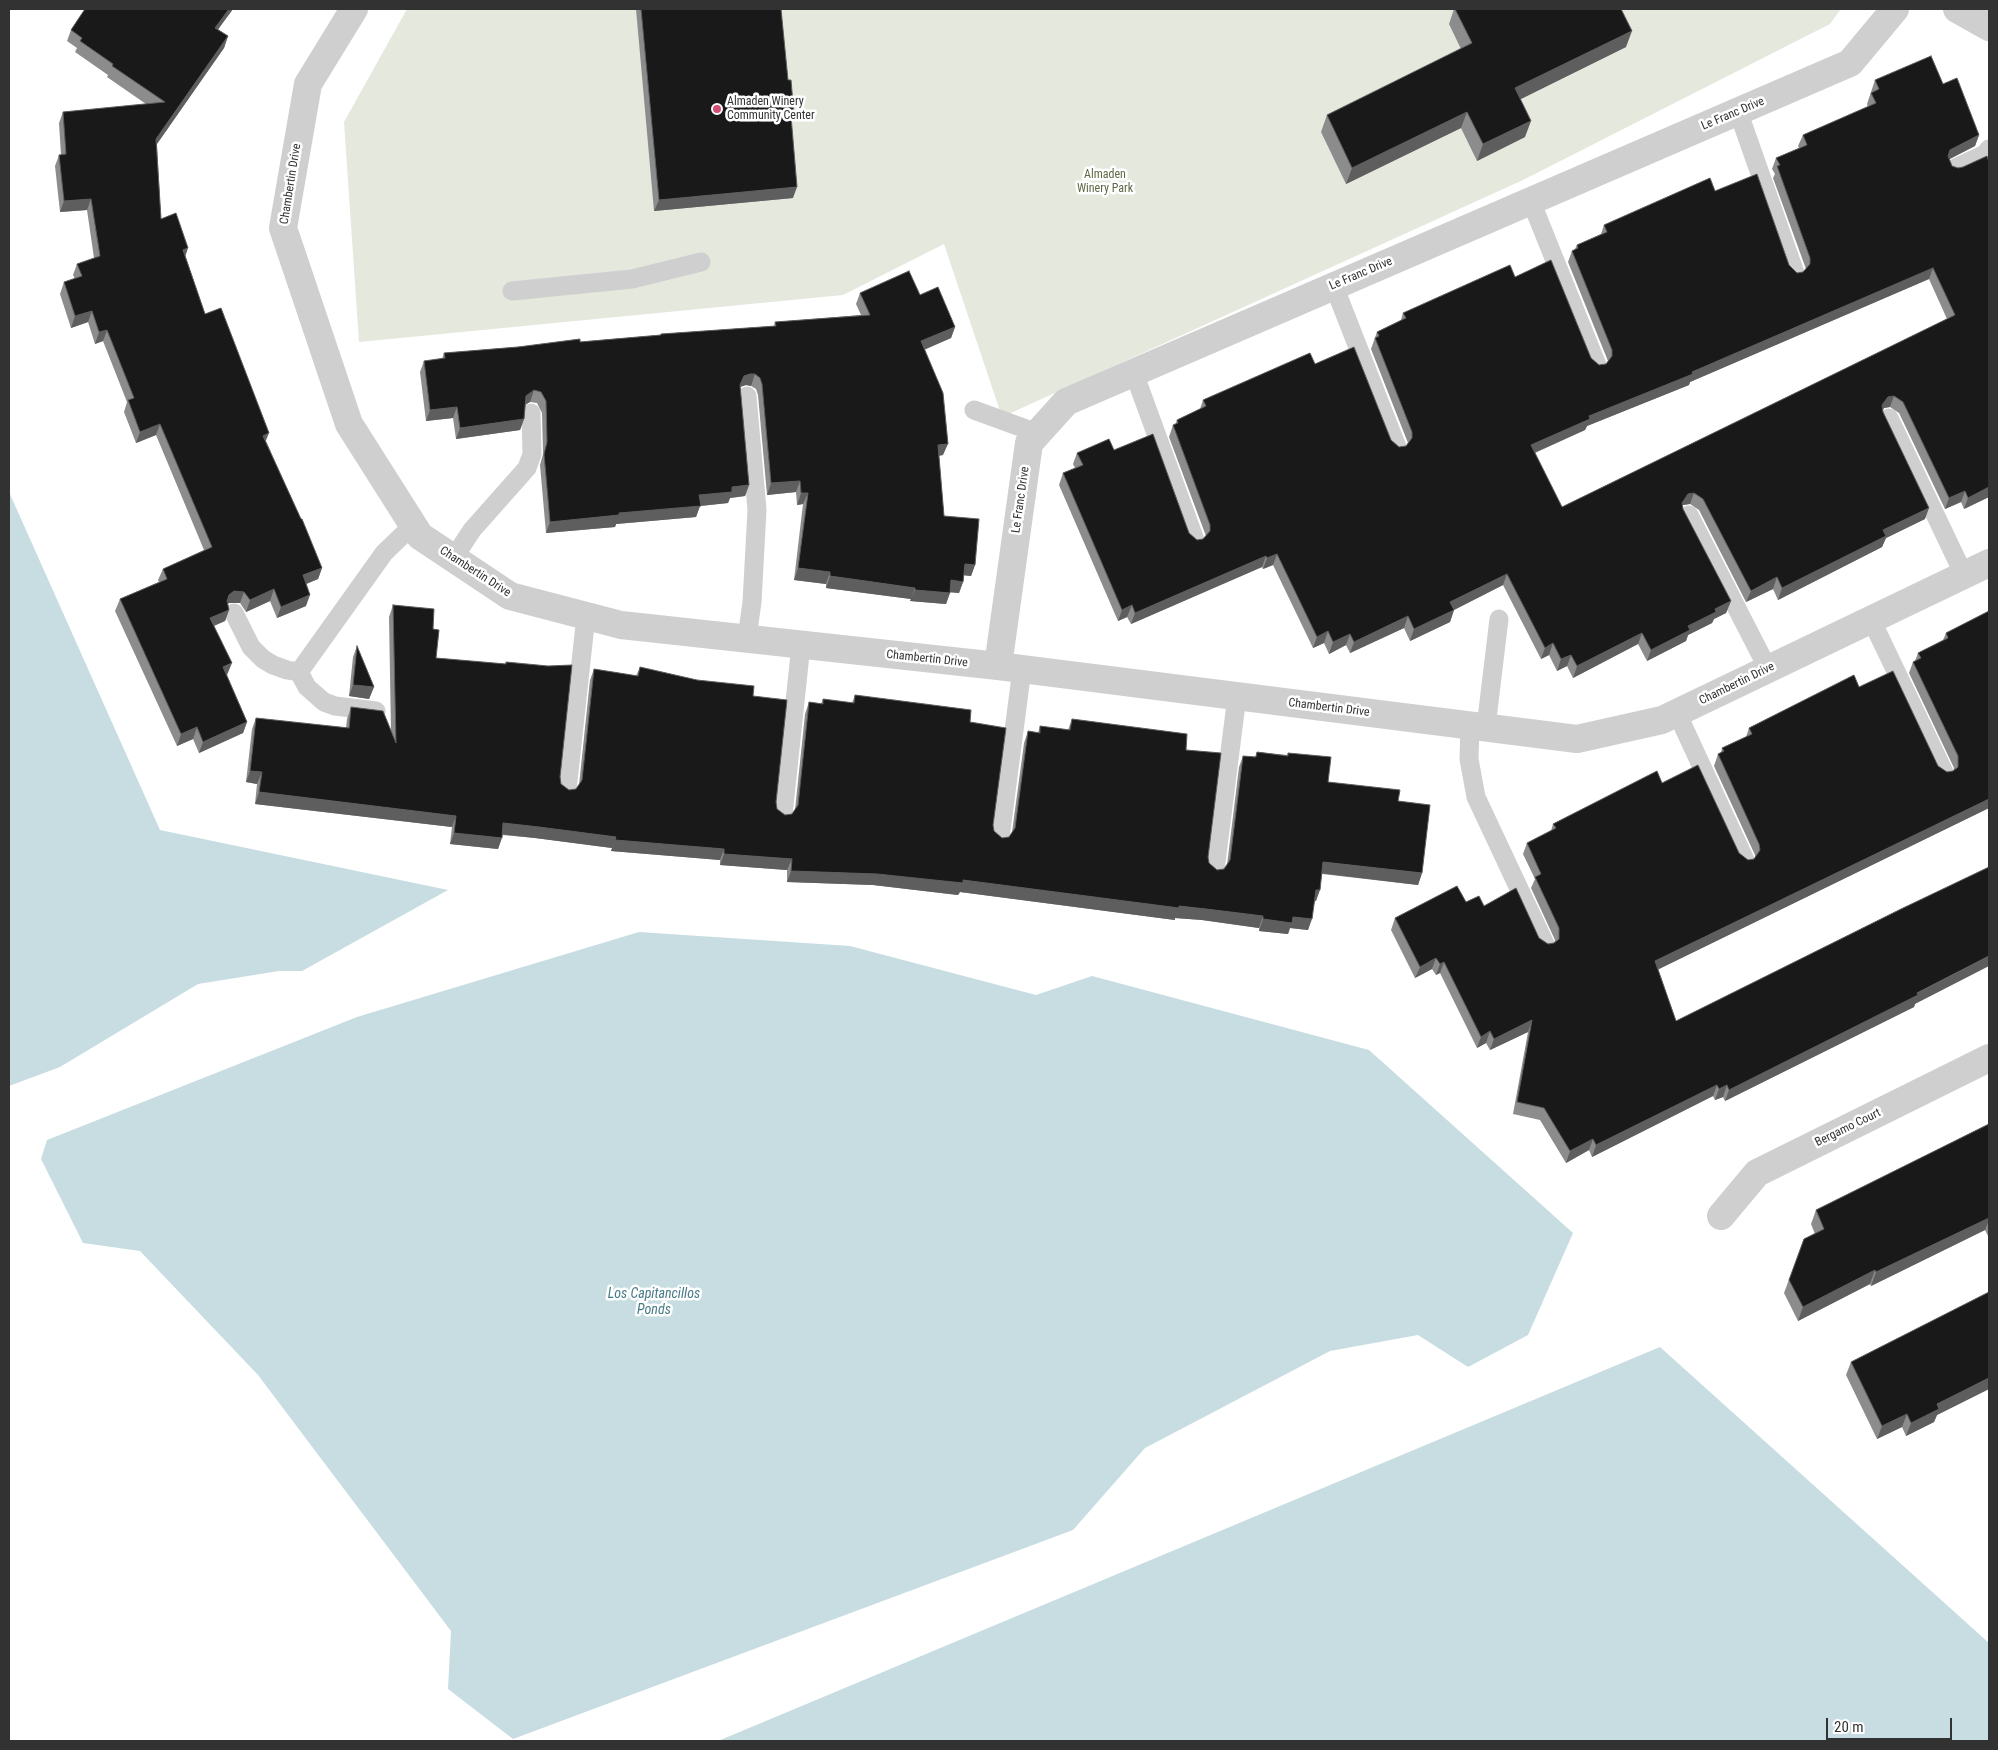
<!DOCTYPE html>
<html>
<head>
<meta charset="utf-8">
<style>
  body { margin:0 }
  #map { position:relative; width:1998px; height:1750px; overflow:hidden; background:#fff; font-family:"Roboto Condensed",sans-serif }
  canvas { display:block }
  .frame { position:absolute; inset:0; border:10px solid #323232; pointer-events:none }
  .scale { position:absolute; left:1826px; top:1718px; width:126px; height:22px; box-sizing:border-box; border:2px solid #323232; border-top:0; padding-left:6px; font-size:15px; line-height:18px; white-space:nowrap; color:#323232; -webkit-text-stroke:4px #fff; paint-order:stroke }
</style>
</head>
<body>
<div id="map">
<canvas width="1998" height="1750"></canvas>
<div class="frame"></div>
<div class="scale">20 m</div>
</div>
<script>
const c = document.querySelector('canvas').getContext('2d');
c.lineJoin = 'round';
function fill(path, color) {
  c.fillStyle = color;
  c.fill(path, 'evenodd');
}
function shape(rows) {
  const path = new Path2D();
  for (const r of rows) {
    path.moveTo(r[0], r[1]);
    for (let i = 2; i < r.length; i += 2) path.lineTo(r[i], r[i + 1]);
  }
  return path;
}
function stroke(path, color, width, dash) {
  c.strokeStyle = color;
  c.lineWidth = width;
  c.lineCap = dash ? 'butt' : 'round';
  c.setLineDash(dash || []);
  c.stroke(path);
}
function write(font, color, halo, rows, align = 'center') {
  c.font = font + ' "Roboto Condensed",sans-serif';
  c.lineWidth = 5;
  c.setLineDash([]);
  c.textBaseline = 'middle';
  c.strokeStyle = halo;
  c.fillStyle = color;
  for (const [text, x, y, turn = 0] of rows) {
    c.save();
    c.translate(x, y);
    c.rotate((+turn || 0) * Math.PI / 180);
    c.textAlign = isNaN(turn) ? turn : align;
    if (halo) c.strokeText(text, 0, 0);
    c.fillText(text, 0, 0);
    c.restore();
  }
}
const green = shape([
  [407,9,1841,9,1830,24,1523,180,1002,417,944,244,843,295,359,342,344,122]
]);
const water = shape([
  [9,492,160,830,448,890,302,971,279,971,198,984,60,1067,9,1086],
  [639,932,850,946,1036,995,1092,976,1369,1050,1573,1233,1528,1335,1468,1367,1418,1335,1330,1351,1145,1448,1073,1530,513,1739,448,1689,451,1631,258,1375,140,1251,83,1243,41,1159,47,1140,357,1017],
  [1660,1347,1989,1643,1989,1741,718,1741]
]);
const service = shape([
  [1738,111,1795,273],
  [1955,168,1985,154,1989,149],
  [1531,201,1597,365],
  [1334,286,1397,447],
  [512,291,632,279,701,262],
  [1134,373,1195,540],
  [974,410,1037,433],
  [1889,418,1964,575],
  [1689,515,1768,669],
  [453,559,472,530,527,468,532,454,531,413],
  [234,613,251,647,263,659,273,665,287,670,299,672],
  [1871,619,1944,772],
  [747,638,752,602,757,510,747,396],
  [376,711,335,706,324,702,307,687,299,672,384,553,413,525],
  [1677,713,1745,860],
  [1470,725,1469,759,1476,797,1545,944],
  [1486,727,1499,619],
  [567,790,586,616],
  [783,815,801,645],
  [1000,838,1022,669],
  [1215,870,1237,696]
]);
const minor = shape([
  [354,9,308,84,283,228,349,424,420,536,510,596,621,625,998,666,1577,739,1662,720,1989,563],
  [1957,9,1989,27],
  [998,666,1029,443,1066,402,1850,63,1895,9],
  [1721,1216,1757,1173,1989,1058]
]);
const wall = shape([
  [85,9,233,9,218,29,228,36,224,48,157,144,161,219,185,255,205,314,266,441,322,568,318,579,306,584,306,606,277,618,270,601,246,612,240,603,229,603,228,604,229,610,225,621,214,626,227,675,247,722,243,733,199,753,193,739,177,746,115,611,120,599,159,582,158,580,163,569,204,550,156,435,136,443,124,412,127,402,103,341,95,344,88,322,71,328,60,294,64,282,75,279,73,275,77,264,94,258,87,210,60,212,55,166,59,155,61,155,59,123,63,112,146,104,107,77,108,75,75,52,77,48,67,41,71,30],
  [636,9,781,9,791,123,793,198,654,211],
  [1454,9,1621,9,1626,47,1520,99,1525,137,1477,161,1461,128,1346,184,1321,132,1327,115,1461,49,1449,24],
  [1875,80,1943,84,1979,135,1975,146,1949,159,1952,166,1958,168,1989,162,1989,497,1964,509,1961,502,1945,509,1899,413,1890,407,1884,408,1883,410,1883,412,1925,519,1886,538,1882,547,1778,600,1773,589,1746,602,1699,510,1690,504,1683,505,1683,509,1731,601,1726,613,1714,619,1712,623,1688,635,1686,641,1647,661,1638,644,1573,678,1567,666,1557,671,1549,655,1541,659,1503,585,1454,610,1450,622,1410,641,1404,628,1350,653,1346,645,1329,654,1324,643,1313,648,1273,565,1263,569,1262,567,1131,624,1127,617,1118,621,1059,485,1063,473,1075,468,1073,464,1077,453,1114,450,1189,533,1197,540,1203,539,1206,536,1169,437,1173,425,1175,425,1177,420,1200,409,1203,400,1315,364,1391,440,1399,447,1406,446,1408,443,1371,349,1377,332,1401,320,1403,313,1515,277,1591,358,1599,365,1606,364,1608,361,1568,262,1572,251,1575,249,1577,245,1601,234,1604,225,1715,191,1797,273,1803,272,1806,269,1773,178,1775,174,1772,169,1776,158,1799,148,1798,146,1803,135,1868,107,1867,104],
  [1929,279,1947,319,1562,507,1535,453,1585,430,1587,426,1689,385,1690,382],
  [860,293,920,295,955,327,951,338,925,349,943,455,939,456,944,516,975,565,971,576,964,575,963,582,959,593,950,592,946,604,910,601,911,599,826,588,826,584,794,580,803,504,797,505,796,492,767,495,758,395,756,389,751,386,746,385,740,387,749,485,745,496,730,498,728,503,700,506,696,517,616,524,615,527,546,533,540,465,543,454,542,413,537,403,530,402,525,405,524,419,520,430,456,439,453,418,426,421,420,372,424,361,442,359,444,353,660,335,661,334,774,326,775,322,861,315,856,304],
  [393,605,433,629,436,658,505,664,506,662,560,777,561,784,569,790,576,789,579,785,590,680,594,669,636,676,640,667,753,696,777,809,785,815,792,814,795,810,805,714,809,702,821,704,823,699,852,703,855,695,970,722,994,831,1002,838,1009,837,1012,832,1024,743,1028,731,1038,733,1040,726,1068,730,1072,719,1186,750,1209,863,1217,870,1224,869,1227,865,1239,767,1243,756,1255,757,1257,752,1287,755,1288,753,1328,782,1398,801,1422,873,1418,885,1322,874,1316,901,1314,901,1308,930,1290,928,1288,934,1259,931,1259,928,1202,920,1175,918,1175,920,960,892,958,895,873,885,787,882,787,870,720,865,720,860,611,851,612,848,535,838,502,835,498,849,450,844,452,827,255,804,257,784,246,782,252,729,256,718,346,728,347,719,351,707,391,732,389,617],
  [1989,611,1989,808,1658,969,1676,1021,1915,1004,1914,1007,1725,1101,1723,1097,1715,1100,1713,1096,1592,1157,1589,1150,1566,1163,1540,1120,1513,1114,1528,1032,1490,1050,1486,1043,1477,1048,1440,973,1436,975,1432,969,1415,978,1391,930,1395,918,1466,902,1484,906,1539,938,1548,944,1554,943,1555,940,1531,888,1535,879,1523,854,1527,843,1551,831,1553,824,1662,783,1739,853,1748,860,1754,859,1755,857,1755,855,1714,766,1718,754,1721,753,1722,748,1746,737,1749,728,1859,687,1938,766,1947,772,1953,771,1954,768,1909,673,1913,662,1915,661,1918,653,1943,640,1946,633],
  [357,646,374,687,369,699,349,696,353,657],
  [1989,1124,1989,1238,1985,1230,1871,1286,1870,1284,1798,1321,1784,1293,1804,1239,1815,1234,1811,1224,1816,1210],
  [1851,1362,1989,1389,1937,1415,1934,1422,1906,1436,1902,1427,1877,1439,1846,1375]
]);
const shadedWall = shape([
  [229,9,233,9,211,39,215,28],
  [1632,31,1626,47,1509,105,1515,88],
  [228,36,224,48,152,151,156,139],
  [1467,112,1461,128,1346,184,1352,168],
  [794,115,790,126,791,116],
  [1531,121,1525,137,1477,161,1483,144],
  [1979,135,1975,146,1946,161,1950,150],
  [797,187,793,198,654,211,659,200],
  [91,199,87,210,60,212,64,201],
  [188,248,184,260,183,250],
  [1933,268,1929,279,1690,382,1689,385,1587,426,1585,430,1527,456,1531,445,1589,416],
  [92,311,88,322,71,328,75,316],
  [955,327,951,338,917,353,921,341],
  [107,330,103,341,95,344,99,332],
  [750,374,755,374,751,386,746,385,740,387,740,385,744,376],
  [534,390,530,402,521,407,526,396],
  [1894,396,1890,407,1884,408,1878,417,1882,405,1888,397],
  [457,407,453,418,426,421,430,410],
  [524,419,520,430,456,439,460,428],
  [160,424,156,435,136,443,140,432],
  [269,433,264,445,263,436],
  [948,444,943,455,934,456,938,445],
  [800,481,796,492,767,495,771,483],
  [749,485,745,496,730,498,728,503,700,506,696,517,616,524,615,527,546,533,550,522,619,513,699,495,732,487],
  [1989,487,1989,497,1964,509,1968,498],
  [1965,491,1961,502,1945,509,1949,498],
  [801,493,808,493,803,504,797,505],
  [1694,493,1690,504,1683,505,1678,514,1682,503,1688,494],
  [1929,508,1925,519,1886,538,1882,547,1778,600,1782,588,1883,530],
  [1277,554,1273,565,1263,569,1267,558],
  [1266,556,1262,567,1131,624,1135,613],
  [965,564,975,565,971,576,961,575],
  [322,568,318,579,299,587,303,575],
  [798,568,830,572,826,584,794,580],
  [1507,574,1503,585,1446,614,1450,602],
  [830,576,915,588,911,599,826,588],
  [1777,577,1773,589,1746,602,1751,591],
  [951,580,963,582,959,593,947,592],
  [274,589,270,601,246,612,250,600],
  [915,590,950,593,946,604,910,601],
  [234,591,244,592,240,603,229,603,225,606,229,595],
  [310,595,306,606,277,618,281,607],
  [1731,601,1726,613,1714,619,1712,623,1688,635,1686,641,1647,661,1651,650,1688,626,1715,609],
  [1132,605,1127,617,1118,621,1122,610],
  [229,610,225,621,206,629,210,618],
  [1454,610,1450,622,1410,641,1414,629],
  [1408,616,1404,628,1350,653,1354,642],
  [1328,631,1324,643,1313,648,1317,637],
  [1642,633,1638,644,1573,678,1577,666],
  [1350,634,1346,645,1329,654,1333,642],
  [1553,643,1549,655,1541,659,1545,648],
  [1571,655,1567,666,1557,671,1561,659],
  [232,663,227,675,219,678,223,667],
  [353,685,374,687,369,699,349,696],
  [247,722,243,733,199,753,203,742],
  [197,727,193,739,177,746,181,734],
  [250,771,262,772,257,784,246,782],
  [259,792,456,816,452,827,255,804],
  [1989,799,1989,808,1651,973,1655,961],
  [503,823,539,827,616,837,612,848,535,838,499,834],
  [454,833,502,838,498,849,450,844],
  [615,840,724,849,720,860,611,851],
  [724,854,792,859,787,870,720,865],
  [1323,862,1422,873,1418,885,1319,873],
  [791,871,877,874,963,880,1263,916,1259,928,1202,920,1175,918,1175,920,960,892,958,895,873,885,787,882],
  [1316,890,1320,890,1316,901,1312,901],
  [1293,917,1312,919,1308,930,1290,928,1288,934,1259,931,1263,919],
  [1989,956,1989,966,1915,1004,1914,1007,1725,1101,1729,1090],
  [1436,958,1432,969,1415,978,1420,967],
  [1444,962,1440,973,1436,975,1440,964],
  [1532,1020,1528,1032,1490,1050,1494,1039],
  [1490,1031,1486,1043,1477,1048,1481,1037],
  [1717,1085,1713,1096,1592,1157,1596,1145],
  [1727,1085,1723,1097,1715,1100,1719,1089],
  [1593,1139,1589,1150,1566,1163,1570,1151],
  [1989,1218,1989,1220,1985,1230,1871,1286,1876,1272],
  [1875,1270,1870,1284,1798,1321,1803,1307],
  [1989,1378,1989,1389,1937,1415,1934,1422,1906,1436,1911,1423,1937,1404],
  [1907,1414,1902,1427,1877,1439,1882,1426]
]);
const building = shape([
  [85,9,229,9,215,28,228,36,156,139,161,219,176,213,188,248,183,250,205,314,221,308,269,433,263,436,301,519,302,519,322,568,303,575,310,595,281,607,274,589,250,600,244,592,234,591,229,595,227,601,229,610,210,618,232,663,223,667,247,722,203,742,197,727,181,734,120,599,167,579,163,569,212,547,160,424,140,432,128,400,134,398,107,330,99,332,92,311,75,316,64,282,82,276,77,264,100,256,91,199,64,201,59,155,66,154,63,112,165,102,112,66,113,64,80,41,82,38,71,30,85,9],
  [641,9,781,9,788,80,791,80,794,115,791,116,797,187,659,200,641,9],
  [1455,9,1621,9,1632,31,1515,88,1531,121,1483,144,1467,112,1352,168,1327,115,1472,43,1455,9],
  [1931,56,1943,84,1957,78,1979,135,1950,150,1948,156,1952,166,1958,168,1963,167,1987,156,1989,162,1989,487,1968,498,1965,491,1949,498,1903,402,1894,396,1888,397,1882,405,1883,412,1929,508,1883,530,1886,536,1782,588,1777,577,1751,591,1703,499,1694,493,1688,494,1682,503,1683,509,1731,601,1715,609,1716,612,1688,626,1690,630,1651,650,1642,633,1577,666,1571,655,1561,659,1553,643,1545,648,1507,574,1450,602,1454,610,1414,629,1408,616,1354,642,1350,634,1333,642,1328,631,1317,637,1277,554,1267,558,1266,556,1135,613,1132,605,1122,610,1063,473,1083,465,1077,453,1109,439,1114,450,1153,434,1189,533,1197,540,1203,539,1210,531,1210,525,1173,425,1178,423,1177,420,1206,406,1203,400,1310,353,1315,364,1354,347,1391,440,1399,447,1406,446,1412,438,1412,432,1375,338,1379,336,1377,332,1406,318,1403,313,1510,265,1515,277,1551,260,1591,358,1599,365,1606,364,1612,356,1612,350,1572,251,1578,248,1577,245,1607,232,1604,225,1710,178,1715,191,1757,174,1789,265,1797,273,1803,272,1810,264,1810,258,1777,166,1780,165,1776,158,1807,145,1803,135,1876,103,1871,93,1879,89,1875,80,1931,56],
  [1933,268,1955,315,1562,507,1531,445,1590,419,1589,416,1693,374,1692,372,1933,268],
  [909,271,920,295,938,287,955,327,921,341,943,393,948,444,938,445,944,516,979,519,975,565,965,564,963,582,951,580,950,593,915,590,915,588,830,576,830,572,798,568,808,493,801,493,800,481,771,483,762,384,760,378,755,374,750,374,744,376,740,385,749,485,732,487,732,492,699,495,701,506,619,513,619,515,550,522,544,454,547,442,546,401,541,392,534,390,526,396,524,419,460,428,457,407,430,410,424,361,445,358,444,353,518,347,580,339,580,342,661,335,661,334,776,326,775,322,870,315,860,293,909,271],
  [393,605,434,609,433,629,439,630,436,658,506,664,506,662,548,666,572,665,560,777,561,784,569,790,576,789,582,780,594,669,638,676,640,667,697,680,754,686,753,696,787,700,776,802,777,809,785,815,792,814,798,805,809,702,823,704,823,699,854,703,855,695,971,710,970,722,1006,728,993,825,994,831,1002,838,1009,837,1015,828,1028,731,1040,733,1040,726,1070,730,1072,719,1187,734,1186,750,1221,753,1208,857,1209,863,1217,870,1224,869,1230,860,1243,756,1256,757,1257,752,1288,756,1288,753,1331,757,1328,782,1400,790,1398,801,1430,805,1422,873,1323,862,1320,890,1316,890,1312,919,1293,917,1292,923,1263,919,1263,916,1206,909,1179,906,1179,908,963,880,963,883,877,874,791,871,792,859,724,854,724,849,615,840,616,837,539,827,503,823,502,838,454,833,456,816,259,792,262,772,250,771,256,718,349,728,351,707,383,711,396,743,393,605],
  [1989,611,1989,799,1655,961,1676,1021,1901,909,1989,867,1989,956,1917,993,1918,995,1729,1090,1727,1085,1719,1089,1717,1085,1596,1145,1593,1139,1570,1151,1544,1108,1517,1102,1532,1020,1494,1039,1490,1031,1481,1037,1444,962,1440,964,1436,958,1420,967,1395,918,1457,886,1466,902,1479,896,1484,906,1516,888,1539,938,1548,944,1554,943,1559,939,1559,928,1535,877,1541,874,1527,843,1556,828,1553,824,1657,771,1662,783,1698,765,1739,853,1748,860,1754,859,1760,850,1759,844,1718,754,1724,751,1722,748,1752,734,1749,728,1854,675,1859,687,1893,671,1938,766,1947,772,1953,771,1958,767,1958,756,1913,662,1921,658,1918,653,1948,638,1946,633,1989,611],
  [357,646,374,687,353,685,357,646],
  [1989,1124,1989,1218,1876,1272,1875,1270,1803,1307,1789,1280,1804,1239,1824,1229,1816,1210,1989,1124],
  [1989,1292,1989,1378,1937,1404,1939,1409,1911,1423,1907,1414,1882,1426,1851,1362,1989,1292]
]);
const markers = [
  [717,109,5,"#d14d71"]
];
const poiNames = [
  ["Almaden Winery",727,102],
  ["Community Center",727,116]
];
const streetNames = [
  ["Le Franc Drive",1733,114,-23],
  ["Chambertin Drive",291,184,-81],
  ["Le Franc Drive",1361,274,-23],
  ["Le Franc Drive",1021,500,-82],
  ["Chambertin Drive",475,572,33],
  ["Chambertin Drive",927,659,6],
  ["Chambertin Drive",1737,684,-26],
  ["Chambertin Drive",1329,708,7],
  ["Bergamo Court",1848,1128,-26]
];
const parkNames = [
  ["Almaden",1105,175],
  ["Winery Park",1105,189]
];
const waterNames = [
  ["Los Capitancillos",654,1294],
  ["Ponds",654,1310]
];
fill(green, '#e4e8dd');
fill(water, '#c7dde2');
stroke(service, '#cfcfcf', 19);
stroke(minor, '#cfcfcf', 28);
fill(wall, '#8c8c8c');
fill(shadedWall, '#5e5e5e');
fill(building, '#191919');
stroke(building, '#5e5e5e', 1);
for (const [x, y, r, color] of markers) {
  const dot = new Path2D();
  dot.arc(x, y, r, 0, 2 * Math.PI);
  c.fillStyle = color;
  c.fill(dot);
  stroke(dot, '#fff', 2);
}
write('12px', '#323232', '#fff', poiNames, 'left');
write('12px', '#323232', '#fff', streetNames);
write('12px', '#5d6944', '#fff', parkNames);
write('italic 14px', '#467a86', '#fff', waterNames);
</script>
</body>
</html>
